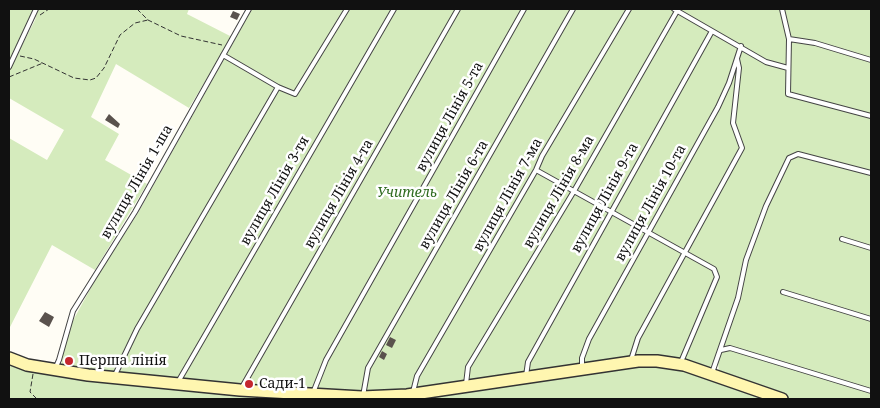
<!DOCTYPE html>
<html>
<head>
<meta charset="utf-8">
<style>
  body { margin:0 }
  #map { position:relative; width:880px; height:408px; overflow:hidden; background:#fffdf5; font-family:"Noto Serif",serif }
  canvas { display:block }
  .frame { position:absolute; inset:0; border:10px solid #111; pointer-events:none }
</style>
</head>
<body>
<div id="map">
<canvas width="880" height="408"></canvas>
<div class="frame"></div>
</div>
<script>
const c = document.querySelector('canvas').getContext('2d');
c.lineJoin = 'round';
function fill(path, color) {
  c.fillStyle = color;
  c.fill(path, 'evenodd');
}
function shape(rows) {
  const path = new Path2D();
  for (const r of rows) {
    path.moveTo(r[0], r[1]);
    for (let i = 2; i < r.length; i += 2) path.lineTo(r[i], r[i + 1]);
  }
  return path;
}
function stroke(path, color, width, dash) {
  c.strokeStyle = color;
  c.lineWidth = width;
  c.lineCap = dash ? 'butt' : 'round';
  c.setLineDash(dash || []);
  c.stroke(path);
}
function write(font, color, halo, rows, align = 'center') {
  c.font = font + ' "Noto Serif",serif';
  c.lineWidth = 5;
  c.setLineDash([]);
  c.textBaseline = 'middle';
  c.strokeStyle = halo;
  c.fillStyle = color;
  for (const [text, x, y, turn = 0] of rows) {
    c.save();
    c.translate(x, y);
    c.rotate((+turn || 0) * Math.PI / 180);
    c.textAlign = isNaN(turn) ? turn : align;
    if (halo) c.strokeText(text, 0, 0);
    c.fillText(text, 0, 0);
    c.restore();
  }
}
const green = shape([
  [9,9,34,9,9,63],
  [38,9,189,9,187,14,232,37,189,108,116,64,91,117,119,134,105,160,147,184,95,270,52,245,9,329,9,138,47,160,64,130,9,98,9,71,35,20],
  [252,9,871,9,871,399,791,399,719,372,718,363,713,362,710,368,683,361,416,391,316,393,62,367,62,356,70,326,99,273,138,213],
  [9,363,327,399,9,399],
  [639,365,680,367,771,399,390,399]
]);
const building = shape([
  [233,11,240,14,237,20,230,17],
  [109,114,120,124,118,128,105,120],
  [45,312,54,317,49,327,39,321],
  [390,337,396,340,392,348,386,345],
  [382,351,387,354,384,360,379,357]
]);
const path = shape([
  [137,9,148,20,181,36,222,45],
  [40,15,49,9],
  [20,56,34,59,74,78,90,80,96,78,104,68,120,35,135,23,148,20],
  [9,77,43,63],
  [33,374,30,392,37,399]
]);
const lane = shape([
  [674,9,766,62,788,68],
  [782,9,789,39,788,94,871,116],
  [789,39,815,43,871,60],
  [223,55,278,87,295,94,347,9],
  [9,67,36,9],
  [536,170,714,269,717,277,681,362],
  [842,239,871,248],
  [783,292,871,319],
  [721,350,730,348,871,391],
  [631,360,638,338,742,148,733,123,739,68,737,59],
  [582,367,582,358,589,339,718,107,729,83,741,46],
  [55,369,59,360,73,311,135,212,249,9],
  [712,373,738,298,746,260,766,206,789,158,798,154,871,173],
  [526,376,528,362,712,31],
  [114,377,137,329,278,87],
  [178,382,394,9],
  [466,384,468,367,574,191,677,11],
  [241,389,458,9],
  [413,392,417,376,536,170,542,156,629,9],
  [313,393,326,360,524,9],
  [363,396,368,368,573,9]
]);
const secondary = shape([
  [9,358,27,365,88,375,240,390,362,397,407,395,638,361,657,361,684,365,782,399]
]);
const markers = [
  [69,361,5,"#c4262e"],
  [249,384,5,"#c4262e"]
];
const streetNames = [
  ["вулиця Лінія 5-та",450,117,-61],
  ["вулиця Лінія 1-ша",137,182,-60],
  ["вулиця Лінія 3-тя",275,191,-60],
  ["вулиця Лінія 8-ма",559,192,-60],
  ["вулиця Лінія 4-та",339,194,-60],
  ["вулиця Лінія 6-та",454,195,-60],
  ["вулиця Лінія 7-ма",508,195,-61],
  ["вулиця Лінія 9-та",605,198,-61],
  ["вулиця Лінія 10-та",651,203,-61]
];
const parkNames = [
  ["Учитель",407,193]
];
const poiNames = [
  ["Перша лінія",79,361],
  ["Сади-1",259,384]
];
fill(green, '#d5ebbd');
fill(building, '#5a524d');
stroke(lane, '#444', 6);
stroke(secondary, '#333', 14);
stroke(path, '#333', 1, [5, 2.5]);
stroke(lane, '#fff', 4);
stroke(secondary, '#fff6b0', 11);
for (const [x, y, r, color] of markers) {
  const dot = new Path2D();
  dot.arc(x, y, r, 0, 2 * Math.PI);
  c.fillStyle = color;
  c.fill(dot);
  stroke(dot, '#fff', 2);
}
write('14px', '#111', '#fff', streetNames);
write('italic 14px', '#2f6b1f', '#fff', parkNames);
write('14px', '#111', '#fff', poiNames, 'left');
</script>
</body>
</html>
